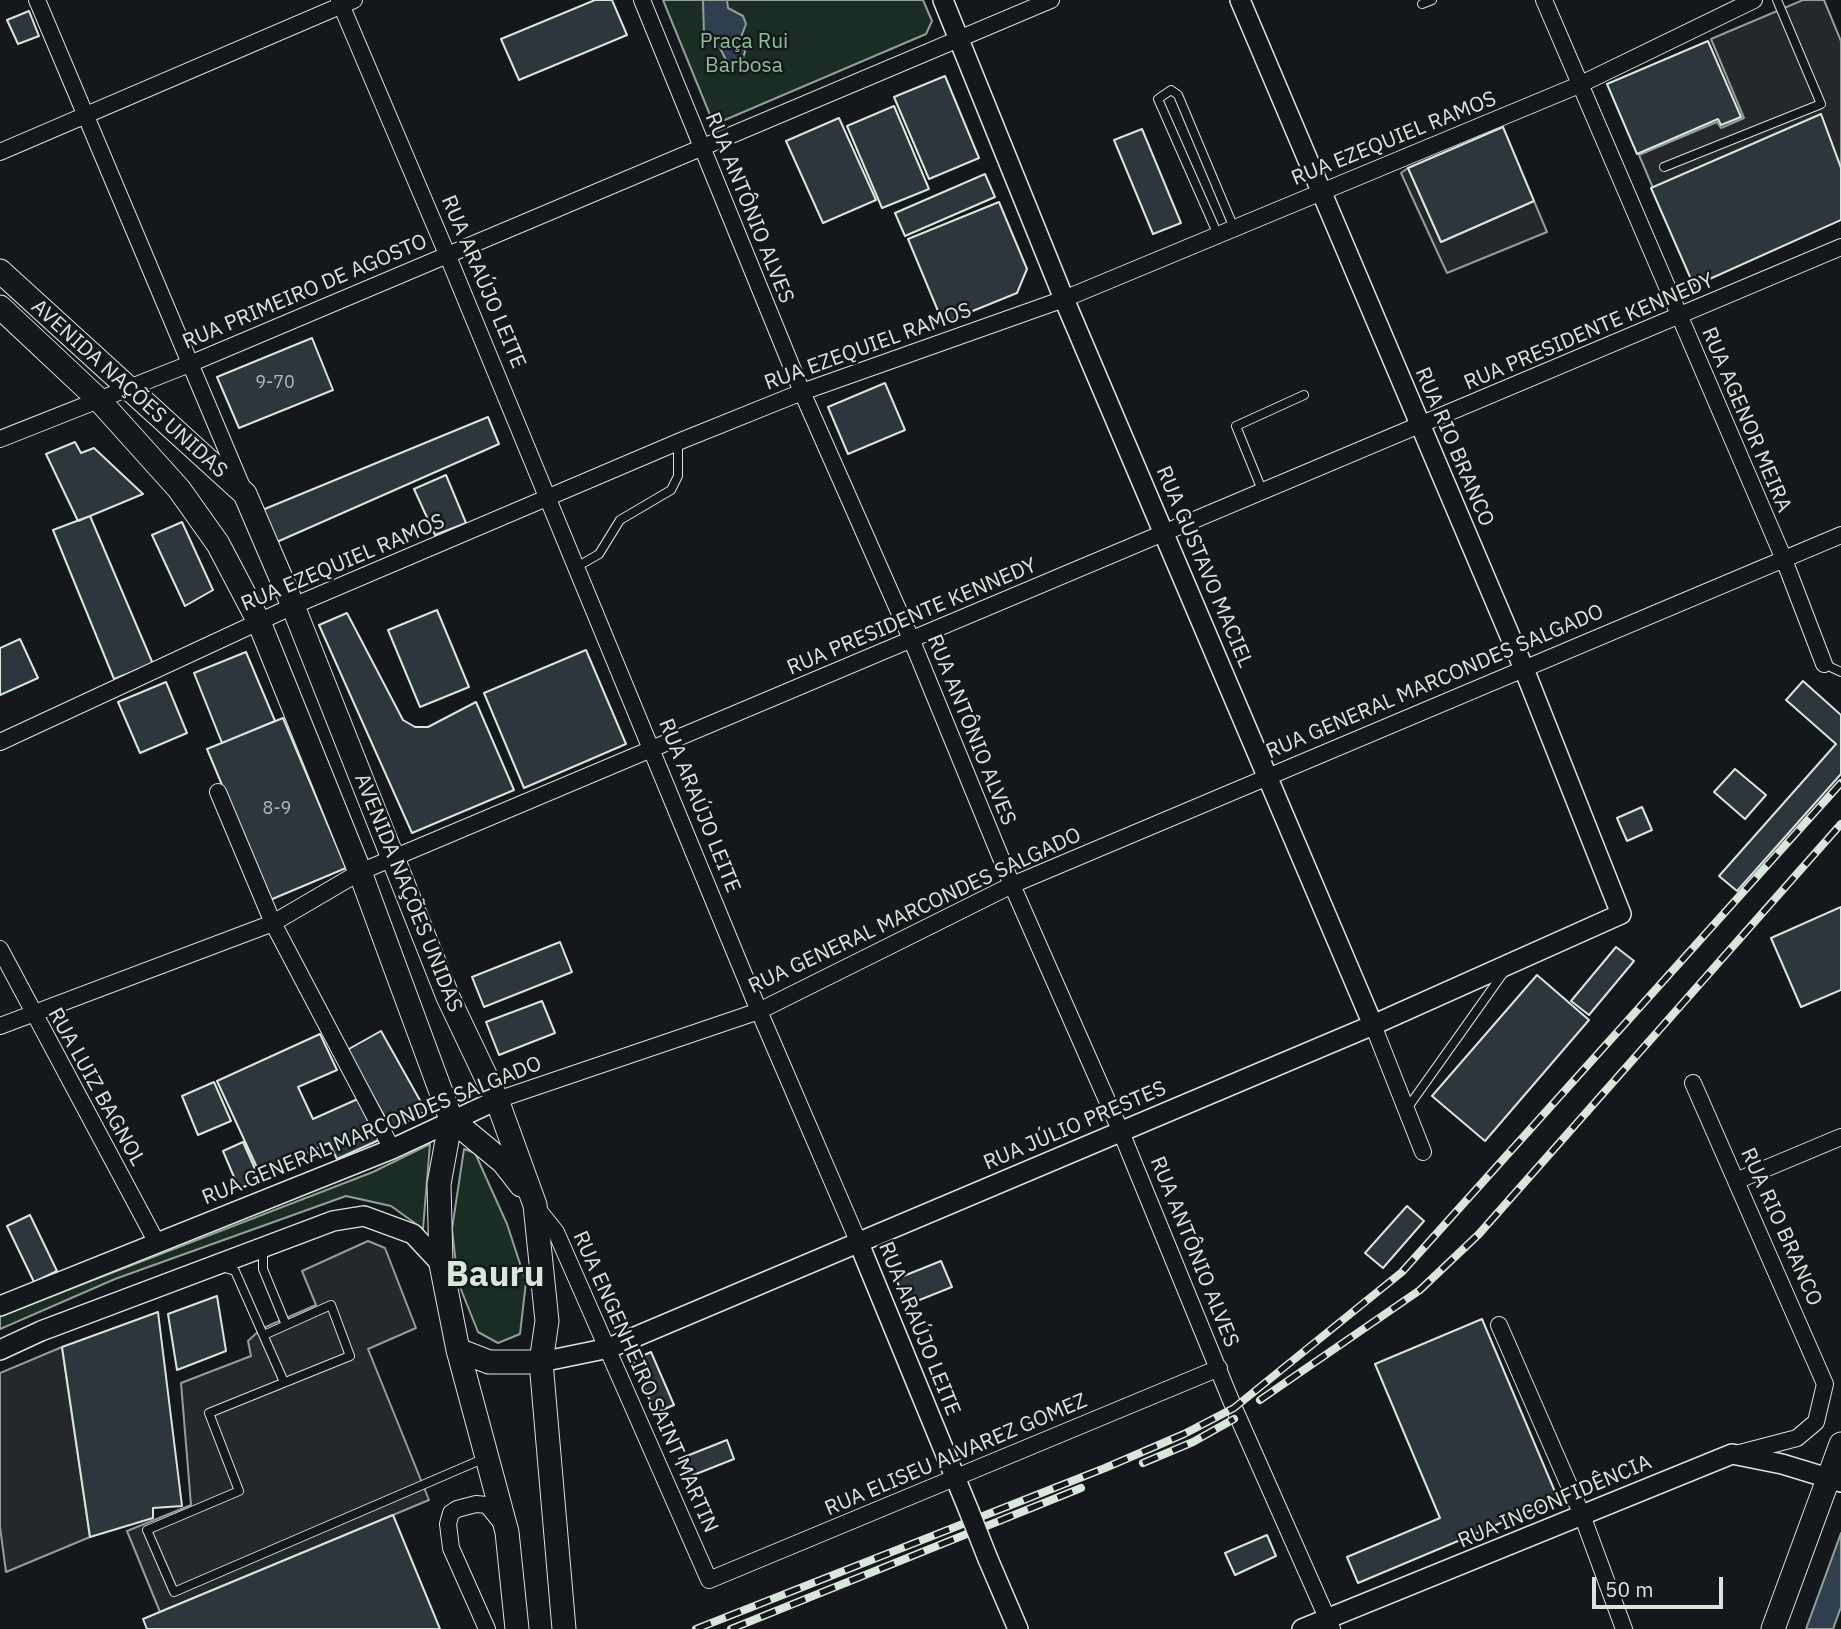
<!DOCTYPE html>
<html>
<head>
<meta charset="utf-8">
<style>
  body { margin:0 }
  #map { position:relative; width:1841px; height:1629px; overflow:hidden; background:#14181c; font-family:"IBM Plex Sans",sans-serif }
  canvas { display:block }
  .scale { position:absolute; left:1592px; top:1577px; width:131px; height:32px; box-sizing:border-box; border:4px solid #d8e6dc; border-top:0; padding-left:9px; font-size:21px; line-height:24px; white-space:nowrap; color:#d8e6dc; -webkit-text-stroke:5px #14181c; paint-order:stroke }
</style>
</head>
<body>
<div id="map">
<canvas width="1841" height="1629"></canvas>
<div class="scale">50 m</div>
</div>
<script>
const c = document.querySelector('canvas').getContext('2d');
c.lineJoin = 'round';
function fill(path, color) {
  c.fillStyle = color;
  c.fill(path, 'evenodd');
}
function shape(rows) {
  const path = new Path2D();
  for (const r of rows) {
    path.moveTo(r[0], r[1]);
    for (let i = 2; i < r.length; i += 2) path.lineTo(r[i], r[i + 1]);
  }
  return path;
}
function stroke(path, color, width, dash) {
  c.strokeStyle = color;
  c.lineWidth = width;
  c.lineCap = dash ? 'butt' : 'round';
  c.setLineDash(dash || []);
  c.stroke(path);
}
function write(font, color, halo, rows, align = 'center') {
  c.font = font + ' "IBM Plex Sans",sans-serif';
  c.lineWidth = 5;
  c.setLineDash([]);
  c.textBaseline = 'middle';
  c.strokeStyle = halo;
  c.fillStyle = color;
  for (const [text, x, y, turn = 0] of rows) {
    c.save();
    c.translate(x, y);
    c.rotate((+turn || 0) * Math.PI / 180);
    c.textAlign = isNaN(turn) ? turn : align;
    if (halo) c.strokeText(text, 0, 0);
    c.fillText(text, 0, 0);
    c.restore();
  }
}
const green = shape([
  [663,0,923,0,932,21,926,34,720,122,710,115,663,0],
  [430,1144,423,1229,391,1206,346,1196,115,1279,0,1329,0,1316,373,1172,430,1144],
  [464,1149,475,1153,507,1224,526,1282,520,1334,498,1343,478,1332,458,1282,452,1229,464,1149]
]);
const parking = shape([
  [1803,0,1824,0,1841,41,1841,168,1822,117,1653,188,1639,155,1717,122,1721,128,1744,118,1711,39,1803,0],
  [1408,168,1441,242,1534,201,1547,232,1447,273,1401,173,1408,168],
  [368,1241,385,1248,416,1328,368,1349,429,1500,160,1612,127,1531,191,1505,181,1383,251,1356,248,1341,261,1329,316,1305,302,1271,368,1241],
  [62,1347,90,1537,6,1572,0,1527,0,1373,62,1347]
]);
const water = shape([
  [703,0,727,0,728,8,743,16,746,24,741,37,745,52,743,58,727,62,719,46,704,35,703,0],
  [1841,1533,1841,1607,1833,1629,1806,1629,1841,1533]
]);
const building = shape([
  [595,0,612,0,627,35,519,80,501,39,595,0],
  [29,11,39,36,18,44,7,20,29,11],
  [1708,41,1741,117,1721,125,1718,119,1637,154,1607,84,1708,41],
  [945,76,979,158,929,179,894,97,945,76],
  [894,106,929,189,882,208,847,126,894,106],
  [1821,114,1841,168,1841,220,1694,286,1651,188,1821,114],
  [839,118,876,200,823,223,786,141,839,118],
  [1503,127,1534,201,1441,242,1408,168,1503,127],
  [1142,129,1181,223,1153,234,1114,140,1142,129],
  [985,174,995,197,905,236,895,213,985,174],
  [999,202,1027,269,1017,293,943,323,908,239,999,202],
  [312,338,333,390,239,428,217,377,312,338],
  [885,383,905,430,848,454,828,407,885,383],
  [488,417,499,444,270,545,255,513,488,417],
  [75,442,81,453,94,448,143,494,78,521,46,454,75,442],
  [446,475,466,523,435,535,414,489,446,475],
  [90,516,153,664,114,679,53,530,90,516],
  [182,522,213,590,185,606,152,535,182,522],
  [437,610,469,687,420,707,388,630,437,610],
  [347,613,403,720,415,727,428,727,476,702,514,790,412,833,319,625,347,613],
  [20,639,38,678,0,695,0,648,20,639],
  [586,650,626,744,524,788,484,693,586,650],
  [246,652,275,721,222,743,194,673,246,652],
  [1803,681,1841,715,1841,774,1737,891,1719,876,1836,744,1786,700,1803,681],
  [166,682,187,733,140,753,118,702,166,682],
  [283,718,346,868,270,900,207,749,283,718],
  [1735,769,1766,795,1745,819,1714,792,1735,769],
  [1642,807,1652,830,1627,841,1617,818,1642,807],
  [1841,907,1841,990,1801,1007,1771,938,1841,907],
  [560,942,572,972,484,1007,472,977,560,942],
  [1616,947,1634,961,1589,1015,1571,1001,1616,947],
  [1537,975,1589,1020,1485,1141,1432,1096,1537,975],
  [542,1001,555,1033,499,1055,486,1022,542,1001],
  [381,1031,426,1111,392,1130,347,1050,381,1031],
  [320,1034,337,1070,298,1087,313,1119,360,1098,379,1140,337,1159,329,1143,260,1174,217,1081,320,1034],
  [214,1082,231,1121,198,1135,182,1096,214,1082],
  [243,1142,260,1180,239,1189,223,1151,243,1142],
  [1407,1206,1424,1221,1383,1268,1365,1253,1407,1206],
  [30,1215,57,1271,34,1282,7,1226,30,1215],
  [941,1261,952,1287,907,1305,896,1279,941,1261],
  [217,1296,226,1351,177,1370,168,1314,217,1296],
  [158,1312,182,1506,153,1508,153,1518,90,1537,62,1347,158,1312],
  [1482,1319,1558,1499,1358,1583,1347,1557,1440,1518,1375,1364,1482,1319],
  [651,1352,674,1405,655,1413,633,1360,651,1352],
  [727,1440,734,1459,686,1478,679,1459,727,1440],
  [393,1515,440,1629,147,1629,143,1619,393,1515],
  [1267,1535,1276,1556,1235,1575,1225,1553,1267,1535]
]);
const service = shape([
  [1422,4,1432,0],
  [1664,167,1821,104,1777,0],
  [1218,235,1158,99,1171,90,1178,95,1234,228],
  [1262,490,1236,426,1304,395],
  [575,568,599,554,620,520,671,490,678,476,678,442],
  [1824,664,1841,672],
  [1406,1110,1504,972],
  [263,1248,263,1269,286,1325],
  [222,1267,235,1271,284,1382],
  [264,1335,331,1305,350,1356,209,1413,239,1491,147,1530,174,1592,485,1458]
]);
const minor = shape([
  [37,0,243,489],
  [339,0,447,254,759,1011,858,1241],
  [642,0,802,392,912,641,1012,885,1121,1132,1234,1408,1332,1629],
  [1544,0,1783,557,1824,664],
  [0,152,354,0],
  [0,439,192,363,1051,0],
  [0,742,293,606,678,442,802,392,1064,299,1579,85,1754,0],
  [218,792,273,923,392,1149],
  [0,949,157,1243],
  [1373,1025,1423,1152],
  [0,1026,273,923,360,872,1841,247],
  [1693,1083,1825,1384,1816,1422,1797,1438,1736,1454],
  [497,1100,759,1011,1012,885,1841,535],
  [1736,1181,1841,1137],
  [536,1207,556,1232,709,1580,1219,1368],
  [1499,1325,1582,1515,1624,1629],
  [487,1629,451,1548,448,1524,451,1513,457,1509,476,1504,487,1505,500,1521]
]);
const tertiary = shape([
  [943,0,1064,299,1373,1025],
  [858,1241,969,1511],
  [0,1306,392,1149,497,1100],
  [0,1350,41,1331,333,1221,364,1216,413,1234,441,1264],
  [541,1362,609,1348,1373,1025,1621,914,1524,669,1240,0],
  [988,1559,1018,1629],
  [1302,1629,1732,1454,1782,1464,1841,1482]
]);
const secondary = shape([
  [0,271,245,494,293,606,448,997,497,1100,535,1205,547,1321,541,1362,564,1629],
  [0,307,98,399,179,489,218,544,259,622,360,872,451,1119,439,1184,441,1264,458,1350,507,1532,517,1629],
  [451,1119,503,1162,521,1185],
  [458,1350,489,1362,541,1362],
  [1773,1629,1841,1444]
]);
const rail = shape([
  [1260,1400,1420,1290,1479,1234,1841,824],
  [1143,1463,1193,1442,1234,1419],
  [696,1629,1105,1468,1184,1434,1234,1408,1402,1272,1841,783],
  [731,1629,1081,1488]
]);
const tertiaryBridge = shape([
  [969,1511,988,1559]
]);
const numberNames = [
  ["9-70",275,383],
  ["8-9",277,809]
];
const parkNames = [
  ["Praça Rui",744,42],
  ["Barbosa",744,66]
];
const streetNames = [
  ["RUA EZEQUIEL RAMOS",1394,139,-22],
  ["RUA ANTÔNIO ALVES",749,208,68],
  ["RUA ARAÚJO LEITE",483,282,67],
  ["RUA PRIMEIRO DE AGOSTO",305,292,-23],
  ["RUA PRESIDENTE KENNEDY",1589,332,-23],
  ["RUA EZEQUIEL RAMOS",868,347,-20],
  ["AVENIDA NAÇÕES UNIDAS",129,389,42],
  ["RUA AGENOR MEIRA",1746,420,67],
  ["RUA RIO BRANCO",1454,447,67],
  ["RUA EZEQUIEL RAMOS",343,563,-23],
  ["RUA GUSTAVO MACIEL",1204,567,67],
  ["RUA PRESIDENTE KENNEDY",912,617,-23],
  ["RUA GENERAL MARCONDES SALGADO",1435,682,-23],
  ["RUA ANTÔNIO ALVES",971,730,68],
  ["RUA ARAÚJO LEITE",699,806,68],
  ["AVENIDA NAÇÕES UNIDAS",408,893,68],
  ["RUA GENERAL MARCONDES SALGADO",915,911,-25],
  ["RUA LUIZ BAGNOL",96,1087,61],
  ["RUA JÚLIO PRESTES",1075,1126,-23],
  ["RUA GENERAL MARCONDES SALGADO",372,1131,-22],
  ["RUA RIO BRANCO",1781,1227,66],
  ["RUA ANTÔNIO ALVES",1194,1252,68],
  ["RUA ARAÚJO LEITE",919,1329,68],
  ["RUA ENGENHEIRO SAINT MARTIN",645,1382,66],
  ["RUA ELISEU ALVAREZ GOMEZ",956,1455,-23],
  ["RUA INCONFIDÊNCIA",1555,1502,-23]
];
const townNames = [
  ["Bauru",495,1276]
];
fill(green, '#1a2d24');
stroke(green, '#939e99', 2);
fill(parking, '#24282b');
stroke(parking, '#939e99', 2);
fill(water, '#2f3f4d');
stroke(water, '#939e99', 2);
fill(building, '#2c363c');
stroke(building, '#d8e6dc', 2);
stroke(service, '#d8e6dc', 10);
stroke(minor, '#d8e6dc', 18);
stroke(tertiary, '#d8e6dc', 22);
stroke(secondary, '#d8e6dc', 25);
stroke(service, '#14181c', 8);
stroke(minor, '#14181c', 16);
stroke(tertiary, '#14181c', 19);
stroke(secondary, '#14181c', 23);
stroke(rail, '#d8e6dc', 8);
stroke(rail, '#14181c', 5, [16]);
stroke(tertiaryBridge, '#d8e6dc', 22, []);
stroke(tertiaryBridge, '#14181c', 19);
write('18px', '#adbab4', null, numberNames);
write('21px', '#8ac095', '#14181c', parkNames);
write('21px', '#d8e6dc', '#14181c', streetNames);
write('bold 35px', '#d8e6dc', '#14181c', townNames);
</script>
</body>
</html>
